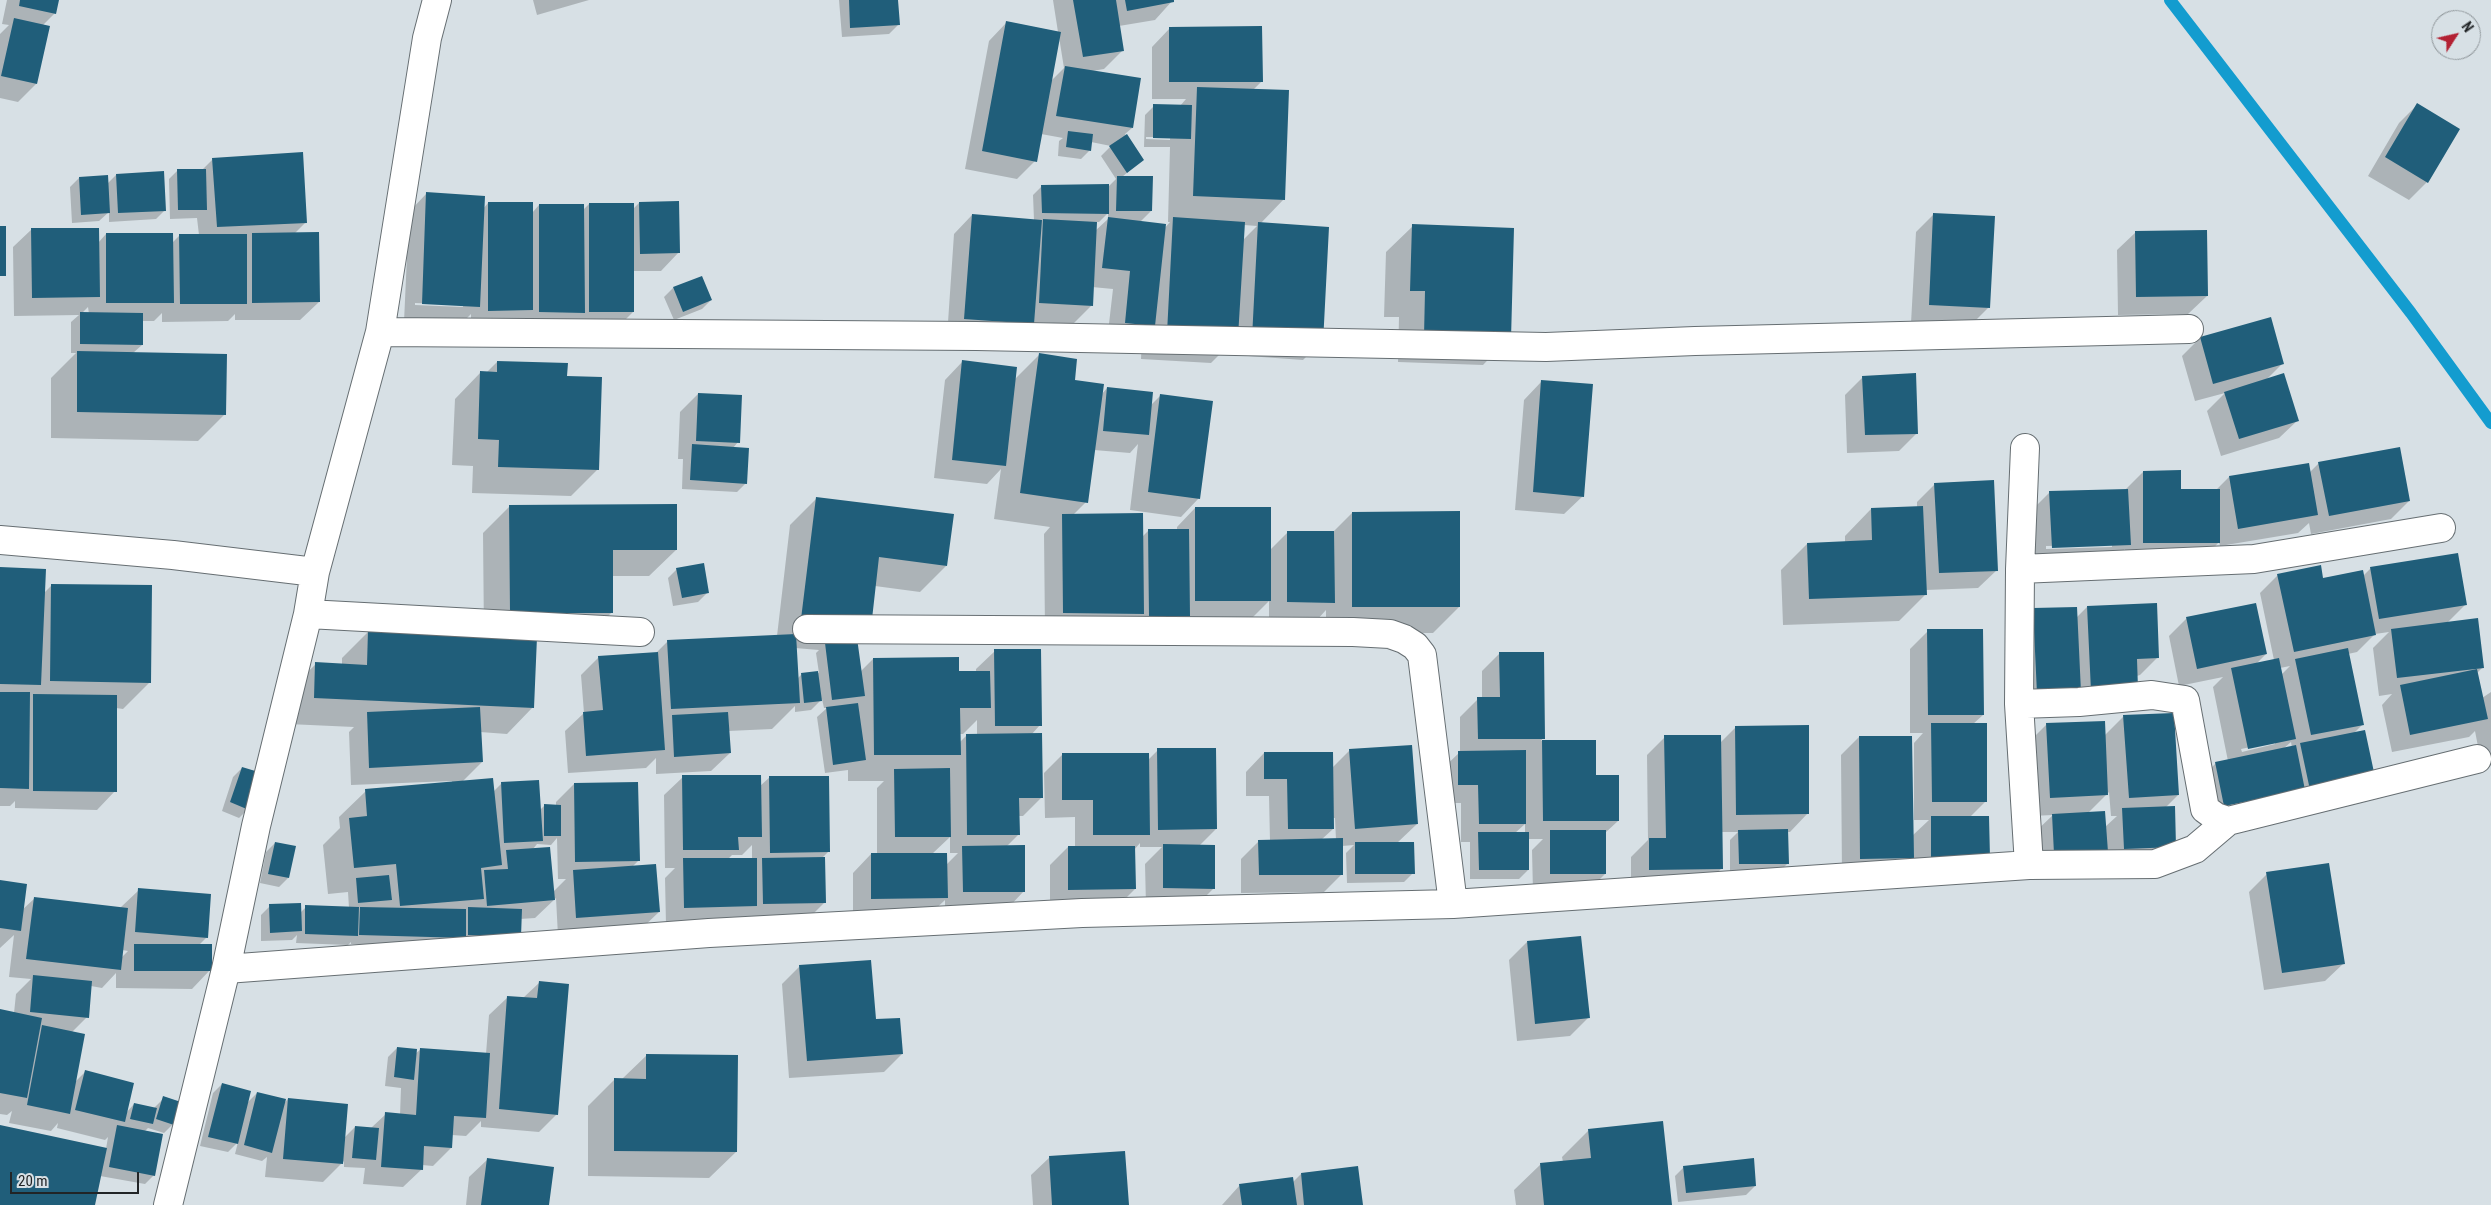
<!DOCTYPE html>
<html>
<head>
<meta charset="utf-8">
<style>
  body { margin:0 }
  #map { position:relative; width:2491px; height:1205px; overflow:hidden; background:#d7e0e5; font-family:"Roboto Condensed",sans-serif }
  canvas { display:block }
  .north { position:absolute; left:2431px; top:10px; width:50px; height:50px; box-sizing:border-box; background:#d7e0e5; border:1px solid #8e9599; border-radius:50%; rotate:55deg; font-size:14px; font-weight:700; line-height:20px; text-align:center; color:#212426 }
  .north::after { content:''; display:block; margin:auto; width:18px; height:22px; background:#b32133; clip-path:polygon(50% 0,100% 100%,50% 72%,0 100%) }
  .scale { position:absolute; left:10px; top:1172px; width:129px; height:22px; box-sizing:border-box; border:2px solid #212426; border-top:0; padding-left:6px; font-size:15px; line-height:18px; white-space:nowrap; color:#212426; -webkit-text-stroke:4px #d7e0e5; paint-order:stroke }
</style>
</head>
<body>
<div id="map">
<canvas width="2491" height="1205"></canvas>
<div class="north">N</div>
<div class="scale">20 m</div>
</div>
<script>
const c = document.querySelector('canvas').getContext('2d');
c.lineJoin = 'round';
function fill(path, color) {
  c.fillStyle = color;
  c.fill(path, 'evenodd');
}
function shape(rows) {
  const path = new Path2D();
  for (const r of rows) {
    path.moveTo(r[0], r[1]);
    for (let i = 2; i < r.length; i += 2) path.lineTo(r[i], r[i + 1]);
  }
  return path;
}
function stroke(path, color, width, dash) {
  c.strokeStyle = color;
  c.lineWidth = width;
  c.lineCap = dash ? 'butt' : 'round';
  c.setLineDash(dash || []);
  c.stroke(path);
}
const shadow = shape([
  [7,0,58,0,55,13,43,25,36,84,18,102,0,98,0,34,9,25,2,24],
  [533,0,589,0,537,15],
  [839,0,897,0,898,25,889,34,842,37],
  [1053,0,1173,0,1155,20,1119,26,1122,51,1104,69,1092,71,1132,128,1125,134,1142,160,1122,177,1151,211,1140,222,1164,229,1170,222,1168,222,1170,147,1144,147,1145,115,1154,106,1180,106,1186,99,1152,99,1152,47,1170,28,1262,81,1253,90,1284,199,1260,224,1321,342,1303,360,1234,355,1235,339,1211,363,1141,359,1142,337,1107,341,1113,289,1092,287,1091,306,1073,324,1033,322,947,337,954,234,972,215,1034,220,1033,195,1042,186,1109,186,1116,179,1101,156,1111,146,1091,142,1090,150,1081,159,1058,156,1059,141,1063,138,1041,134,1035,161,1017,179,965,169,989,41,1007,22,1058,32],
  [1059,37,1064,68,1050,82],
  [1146,137,1170,137,1170,140,1146,139],
  [1108,213,1108,219,1095,231,1096,222,1099,222],
  [1244,225,1257,226,1243,240],
  [2417,105,2427,182,2409,200,2368,176,2399,123],
  [213,159,306,222,294,234,319,302,300,320,235,320,235,314,228,321,162,322,162,313,154,321,142,321,142,345,133,353,224,415,198,441,51,438,51,378,76,353,71,353,71,322,79,315,14,316,13,247,32,229,98,243,106,234,172,243,180,235,199,235,197,218,170,219,169,179,178,170,202,170],
  [88,307,89,314,82,313],
  [163,173,165,210,156,219,109,222,109,212,99,221,72,223,70,187,79,178,107,184,116,175],
  [427,193,483,209,488,203,532,213,539,205,582,211,589,204,633,209,639,203,679,252,661,271,633,271,633,312,615,330,471,328,471,314,460,325,404,322,409,212],
  [415,303,463,305,463,307,415,305],
  [1934,214,1989,307,1971,325,1911,323,1916,232],
  [1413,226,1509,338,1483,365,1398,362,1399,317,1384,317,1386,252],
  [2136,232,2207,296,2188,314,2118,315,2117,250],
  [673,288,711,300,702,309,674,320,664,297],
  [2200,338,2282,364,2266,380,2298,420,2279,438,2221,456,2207,411,2225,393,2195,401,2182,356],
  [1039,355,1073,381,1102,394,1107,388,1151,405,1161,395,1199,498,1181,517,1130,510,1138,444,1130,453,1094,450,1086,502,1073,515,1142,537,1149,530,1177,530,1177,527,1195,508,1270,550,1287,533,1333,532,1352,513,1459,607,1433,633,1326,633,1326,610,1316,621,1269,620,1269,601,1252,618,1045,631,1044,534,1050,527,994,519,1001,469,987,484,934,478,945,380,963,361,1015,379],
  [497,362,566,377,598,469,571,496,472,493,473,466,452,465,455,399,481,372,486,373],
  [1863,377,1917,433,1899,451,1847,453,1845,395],
  [1542,381,1583,496,1564,514,1515,510,1524,400],
  [698,394,738,442,733,448,746,483,737,492,682,489,683,459,678,459,680,412],
  [2319,463,2409,501,2391,519,2311,534,2309,523,2298,533,2220,546,2219,542,2201,561,2125,561,2125,549,2111,563,2034,565,2032,510,2050,492,2125,490,2143,472,2180,491,2216,490,2229,477,2309,473],
  [2112,545,2112,547,2046,549,2046,546],
  [1935,484,1997,570,1978,588,1926,590,1926,594,1899,621,1783,625,1781,570,1807,544,1845,542,1845,536,1871,509,1917,508,1917,502],
  [816,499,946,566,920,592,875,586,856,641,860,672,873,659,958,672,976,672,976,669,995,651,1040,725,1031,735,1042,797,1023,816,1018,816,1019,834,1006,847,1024,891,1006,910,945,910,945,900,928,916,853,917,853,873,871,854,877,854,877,788,884,781,848,781,848,770,825,773,817,717,827,708,824,708,822,699,811,710,795,712,795,706,772,729,728,731,730,753,711,771,656,774,656,758,646,768,568,773,565,731,584,713,581,675,599,657,656,653,668,641,777,636,790,525],
  [795,648,819,650,816,653,819,673,801,675,797,679],
  [977,720,977,735,967,735,959,743,959,734,963,734],
  [950,837,950,853,958,853,946,865,932,854],
  [510,506,676,550,649,576,612,576,612,612,586,639,535,639,533,707,507,734,480,732,482,762,462,782,493,792,501,784,540,810,544,806,556,806,556,802,574,784,639,860,632,867,659,912,640,930,558,936,556,898,535,918,520,919,520,937,456,947,351,944,351,942,348,945,296,943,297,935,292,940,261,941,261,915,270,906,300,913,306,907,349,908,348,892,328,894,323,845,340,828,339,817,366,791,452,783,452,781,351,785,349,732,354,727,288,724,289,690,316,664,342,665,342,658,369,631,484,636,483,533],
  [557,838,558,879,566,879,553,892,533,849,537,844,551,845],
  [2371,568,2465,605,2447,623,2483,667,2477,673,2482,698,2491,692,2491,760,2481,762,2475,731,2469,737,2392,752,2382,705,2392,694,2379,696,2373,648,2389,632,2375,634,2357,652,2348,654,2363,724,2354,733,2374,777,2206,824,2198,782,2216,763,2228,761,2213,687,2223,677,2179,686,2169,636,2187,618,2266,654,2256,664,2274,660,2260,593,2278,575,2322,579,2363,576],
  [2290,666,2281,675,2280,668],
  [2275,742,2275,744,2242,752,2241,749],
  [2291,742,2292,748,2283,749],
  [0,569,44,593,52,585,150,682,123,709,116,708,115,791,97,810,15,808,15,801,10,806,0,806],
  [677,569,707,593,698,602,673,606,668,578],
  [2087,607,2158,657,2140,675,2019,712,2033,609,2076,618],
  [1928,631,1983,715,1973,724,1986,801,1970,817,1988,817,1913,876,1913,857,1894,876,1842,876,1841,755,1859,737,1912,836,1929,820,1914,820,1914,743,1923,733,1910,733,1910,649],
  [1500,653,1543,738,1541,741,1594,741,1595,776,1618,821,1605,833,1605,874,1587,892,1533,892,1532,850,1543,839,1527,839,1528,870,1519,879,1470,879,1470,842,1461,842,1461,803,1440,803,1440,771,1460,752,1460,717,1478,699,1482,699,1482,671],
  [1525,824,1525,833,1515,833],
  [2124,716,2178,795,2165,808,2175,846,2036,872,2034,833,2053,815,2032,816,2029,742,2047,724,2105,735],
  [2109,792,2111,816,2117,816,2105,827,2088,813],
  [1736,727,1808,813,1790,832,1787,832,1788,863,1779,872,1730,873,1730,840,1738,832,1721,832,1721,869,1703,887,1631,887,1631,857,1648,840,1647,755,1665,737,1720,743],
  [1158,750,1216,829,1199,846,1214,888,1196,906,1146,906,1145,864,1162,847,1140,847,1140,843,1134,850,1135,889,1117,907,1050,908,1050,865,1068,847,1075,847,1075,817,1045,818,1044,773,1062,755,1148,760],
  [1350,750,1417,824,1397,843,1413,873,1404,882,1347,883,1346,853,1354,845,1342,846,1342,874,1324,892,1241,893,1241,859,1259,841,1270,841,1269,796,1246,796,1246,772,1264,753,1332,768],
  [1333,818,1335,818,1336,840,1321,840,1333,829],
  [242,768,248,809,239,818,222,811,233,777],
  [683,777,760,786,770,777,828,852,822,858,825,902,806,921,666,925,665,878,675,868,665,868,664,795],
  [752,845,752,859,727,860,732,855,742,855],
  [275,843,288,878,279,887,260,883,266,852],
  [2267,874,2344,963,2325,981,2264,990,2249,892],
  [0,882,22,910,35,898,120,908,139,890,207,937,199,945,210,970,192,989,116,988,116,973,102,988,91,986,87,1017,72,1032,75,1082,85,1072,126,1113,134,1104,154,1108,164,1098,173,1124,164,1133,148,1128,144,1132,154,1175,145,1184,100,1176,94,1205,0,1205,0,1126,106,1149,108,1137,105,1140,57,1128,58,1123,51,1131,9,1123,12,1111,7,1115,0,1114,0,1010,14,1013,16,994,31,979,9,977,14,935,0,948],
  [122,950,128,951,121,958],
  [1527,942,1588,1018,1570,1036,1517,1041,1509,960],
  [800,966,874,1021,902,1054,884,1072,789,1078,782,984],
  [539,983,557,1114,539,1132,481,1127,481,1121,466,1136,452,1135,451,1148,433,1166,422,1165,422,1169,403,1187,363,1184,365,1168,344,1167,344,1161,323,1182,265,1177,267,1157,262,1161,235,1154,238,1142,228,1152,200,1146,213,1093,222,1084,246,1104,257,1093,283,1104,288,1099,344,1138,355,1127,371,1128,386,1114,400,1115,401,1088,385,1086,388,1057,397,1048,415,1054,421,1049,486,1054,489,1015,508,997,523,998],
  [647,1055,736,1152,709,1178,588,1176,588,1106,615,1079,622,1079],
  [1589,1130,1671,1205,1516,1205,1514,1190,1541,1164,1563,1162,1562,1157],
  [1050,1157,1128,1205,1033,1205,1031,1175],
  [488,1159,547,1205,466,1205,469,1177],
  [1684,1167,1755,1186,1746,1195,1678,1202,1675,1176],
  [1301,1174,1361,1205,1222,1205,1240,1185,1293,1182]
]);
const stream = shape([
  [2170,0,2411,313,2491,423]
]);
const building = shape([
  [20,0,59,0,56,14,19,6],
  [849,0,898,0,900,25,850,28],
  [1073,0,1116,0,1124,51,1083,57],
  [1125,0,1174,0,1174,2,1127,11],
  [14,18,50,26,37,84,1,76],
  [1006,21,1061,32,1037,162,982,151],
  [1262,26,1263,82,1169,82,1169,27],
  [1065,66,1141,78,1133,128,1056,116],
  [1197,87,1289,90,1285,200,1193,196],
  [2417,103,2460,129,2428,183,2385,157],
  [1153,104,1192,105,1191,139,1153,138],
  [1068,131,1093,134,1091,151,1066,147],
  [1127,134,1144,160,1127,173,1109,146],
  [303,152,307,223,217,227,212,158],
  [177,169,206,169,207,210,178,210],
  [164,171,166,211,118,213,116,174],
  [108,175,110,213,81,215,79,177],
  [1117,176,1153,176,1152,211,1116,211],
  [1109,184,1109,214,1042,213,1041,185],
  [426,192,485,196,480,307,422,304],
  [679,201,680,253,640,254,639,202],
  [488,202,533,202,533,310,488,311],
  [589,203,634,203,634,312,589,312],
  [539,204,584,204,585,313,539,312],
  [1933,213,1995,216,1990,308,1929,305],
  [972,214,1042,220,1034,324,964,319],
  [1108,217,1166,224,1155,326,1125,323,1130,271,1102,268],
  [1173,217,1245,222,1238,337,1167,333],
  [1043,219,1097,222,1093,306,1039,303],
  [1258,222,1329,227,1323,343,1252,338],
  [1412,224,1514,228,1511,339,1424,336,1425,291,1410,291],
  [0,226,6,226,6,276,0,276],
  [31,228,99,228,100,297,32,298],
  [2207,230,2208,296,2136,297,2135,231],
  [319,232,320,302,252,303,252,233],
  [106,233,173,233,174,303,106,303],
  [179,234,247,234,247,304,180,304],
  [702,276,712,300,683,312,673,287],
  [80,312,143,313,143,345,80,344],
  [2271,317,2284,364,2213,384,2200,337],
  [77,351,227,354,226,415,77,412],
  [1039,353,1077,359,1075,380,1104,384,1088,503,1020,493],
  [962,360,1017,367,1006,466,952,460],
  [497,361,568,363,567,376,602,377,599,470,498,467,499,440,478,439,480,371,497,372],
  [1916,373,1918,434,1865,435,1862,376],
  [2284,373,2299,421,2239,439,2224,392],
  [1541,380,1593,384,1584,497,1533,492],
  [1107,387,1153,392,1149,435,1103,431],
  [698,393,742,395,740,443,696,441],
  [1160,394,1213,401,1200,499,1148,492],
  [692,444,749,448,747,484,690,480],
  [2400,447,2410,501,2329,516,2318,462],
  [2309,463,2318,515,2238,529,2229,476],
  [2181,470,2181,489,2220,489,2220,543,2143,543,2143,471],
  [1994,480,1998,571,1939,573,1934,483],
  [2128,489,2131,545,2052,548,2049,491],
  [816,497,954,514,947,566,879,557,871,628,801,619],
  [677,504,677,550,613,550,613,613,510,613,509,505],
  [1923,506,1927,595,1809,599,1807,543,1872,540,1871,508],
  [1195,507,1271,507,1271,601,1195,601],
  [1460,511,1460,607,1352,607,1352,512],
  [1143,513,1144,614,1063,613,1062,514],
  [1148,529,1189,529,1190,616,1149,616],
  [1287,531,1334,531,1335,603,1287,602],
  [2458,553,2467,605,2379,619,2370,567],
  [704,563,709,593,682,598,676,568],
  [2321,565,2323,578,2363,570,2376,635,2294,652,2277,574],
  [0,567,46,569,41,685,0,684],
  [51,584,152,585,151,683,50,681],
  [2157,603,2159,658,2137,659,2138,689,2091,691,2087,606],
  [2256,603,2267,654,2197,669,2186,617],
  [2077,607,2081,692,2037,694,2033,608],
  [2478,618,2484,668,2397,678,2391,629],
  [1927,629,1983,629,1984,715,1928,715],
  [368,630,537,637,534,708,314,698,315,662,367,665],
  [796,634,800,703,671,709,667,640],
  [857,638,865,696,832,700,825,643],
  [2348,648,2364,725,2311,735,2295,659],
  [994,649,1041,649,1042,726,995,726],
  [658,652,665,750,586,756,583,712,603,710,598,656],
  [1499,652,1544,652,1545,739,1478,739,1477,697,1500,697],
  [959,657,959,671,990,671,991,708,960,708,961,755,874,755,873,658],
  [2279,658,2296,739,2248,749,2231,668],
  [2477,669,2488,719,2410,735,2400,685],
  [818,671,822,701,804,703,801,673],
  [0,692,30,692,29,789,0,788],
  [33,694,117,695,117,792,33,791],
  [858,703,866,760,833,765,826,707],
  [480,707,483,762,369,768,367,712],
  [728,712,731,753,674,757,672,715],
  [2174,713,2179,795,2129,798,2123,715],
  [2105,721,2108,795,2050,798,2046,723],
  [1931,723,1987,723,1987,802,1932,802],
  [1809,725,1809,814,1736,815,1735,726],
  [2365,730,2375,777,2310,790,2300,743],
  [1042,733,1043,798,1019,798,1020,835,967,835,966,734],
  [1664,735,1721,735,1723,869,1649,870,1649,838,1666,838],
  [1859,736,1912,736,1914,858,1860,859],
  [1542,740,1596,740,1596,775,1619,775,1619,821,1543,821],
  [1412,745,1418,824,1355,829,1349,749],
  [2296,745,2305,790,2224,806,2215,762],
  [1157,748,1216,748,1217,829,1158,830],
  [1526,750,1526,824,1479,824,1478,785,1458,785,1458,751],
  [1264,752,1333,752,1334,829,1288,829,1287,779,1264,779],
  [1062,753,1149,753,1150,835,1093,835,1093,800,1062,800],
  [242,767,262,773,249,810,230,802],
  [950,768,951,837,895,837,894,769],
  [682,775,761,775,762,837,738,837,739,850,683,850],
  [769,776,829,776,830,852,770,853],
  [493,778,502,865,481,868,484,899,400,906,396,864,354,868,349,818,367,816,365,789],
  [539,780,543,841,504,843,501,782],
  [638,782,640,861,575,862,574,783],
  [544,804,561,805,561,836,544,836],
  [2175,806,2176,847,2124,849,2122,808],
  [2105,811,2108,852,2054,854,2052,814],
  [1931,816,1989,816,1990,858,1931,859],
  [1788,829,1789,864,1739,864,1738,830],
  [1550,830,1606,830,1606,874,1550,874],
  [1478,832,1529,832,1529,870,1479,870],
  [1343,838,1343,875,1259,875,1258,840],
  [275,842,296,846,289,878,268,874],
  [1355,842,1414,842,1415,874,1355,874],
  [1163,844,1215,845,1215,889,1163,888],
  [1025,845,1025,892,963,892,962,846],
  [1068,846,1135,846,1136,889,1068,890],
  [550,847,555,900,487,906,484,870,508,869,506,850],
  [871,853,947,853,948,898,871,899],
  [825,857,826,903,763,904,762,858],
  [683,858,757,858,757,906,684,908],
  [2329,863,2345,964,2282,973,2266,872],
  [656,864,660,912,576,918,573,870],
  [389,875,392,900,358,903,356,878],
  [0,880,27,884,21,931,0,928],
  [138,888,211,894,208,938,135,932],
  [34,897,128,908,121,970,26,959],
  [301,903,302,931,270,933,269,904],
  [305,905,359,907,358,936,305,934],
  [360,907,466,909,466,938,359,935],
  [468,907,522,909,521,937,468,935],
  [1581,936,1590,1018,1535,1024,1527,941],
  [134,944,212,944,212,971,134,971],
  [871,960,876,1019,900,1018,903,1054,807,1061,799,965],
  [33,975,92,981,89,1018,30,1012],
  [539,981,569,984,558,1115,499,1109,507,996,537,998],
  [0,1009,42,1018,27,1098,0,1093],
  [42,1025,85,1034,70,1114,27,1105],
  [397,1047,417,1049,414,1080,394,1077],
  [420,1048,490,1053,486,1118,454,1116,452,1148,424,1146,423,1170,381,1167,385,1112,416,1115],
  [646,1054,738,1055,737,1152,614,1151,614,1078,646,1079],
  [85,1070,134,1083,125,1122,75,1110],
  [222,1083,251,1091,238,1144,208,1137],
  [257,1092,286,1099,272,1153,244,1145],
  [163,1096,181,1102,174,1125,156,1119],
  [288,1098,348,1104,343,1164,283,1159],
  [134,1103,157,1108,153,1124,130,1119],
  [1663,1121,1672,1205,1544,1205,1540,1163,1591,1158,1588,1129],
  [0,1125,107,1148,95,1205,0,1205],
  [117,1125,163,1134,155,1176,109,1167],
  [355,1126,379,1128,376,1160,352,1158],
  [1125,1151,1129,1205,1052,1205,1049,1156],
  [487,1158,554,1167,549,1205,481,1205],
  [1754,1158,1756,1186,1686,1193,1683,1166],
  [1358,1166,1363,1205,1304,1205,1301,1173],
  [1293,1177,1297,1205,1242,1205,1239,1184]
]);
const minor = shape([
  [380,332,976,336,1546,347,1695,341,2189,329],
  [2025,448,2020,569,2019,704,2029,865],
  [0,540,173,555,315,572],
  [2020,569,2254,559,2441,528],
  [308,614,640,632],
  [807,629,1353,632,1390,634,1404,639,1415,646,1422,655,1453,904],
  [2019,704,2079,702,2152,695,2185,700,2205,809,2216,817,2228,821,2477,759],
  [226,969,709,933,1082,913,1453,904,2029,865,2155,864,2195,849,2228,821],
  [168,1205,226,969,256,826,308,614,315,572,380,332,427,38,437,0]
]);
fill(shadow, '#0003');
stroke(stream, '#139ccf', 12);
fill(building, '#205e7a');
stroke(minor, '#666e72', 30);
stroke(minor, '#fff', 28);
</script>
</body>
</html>
